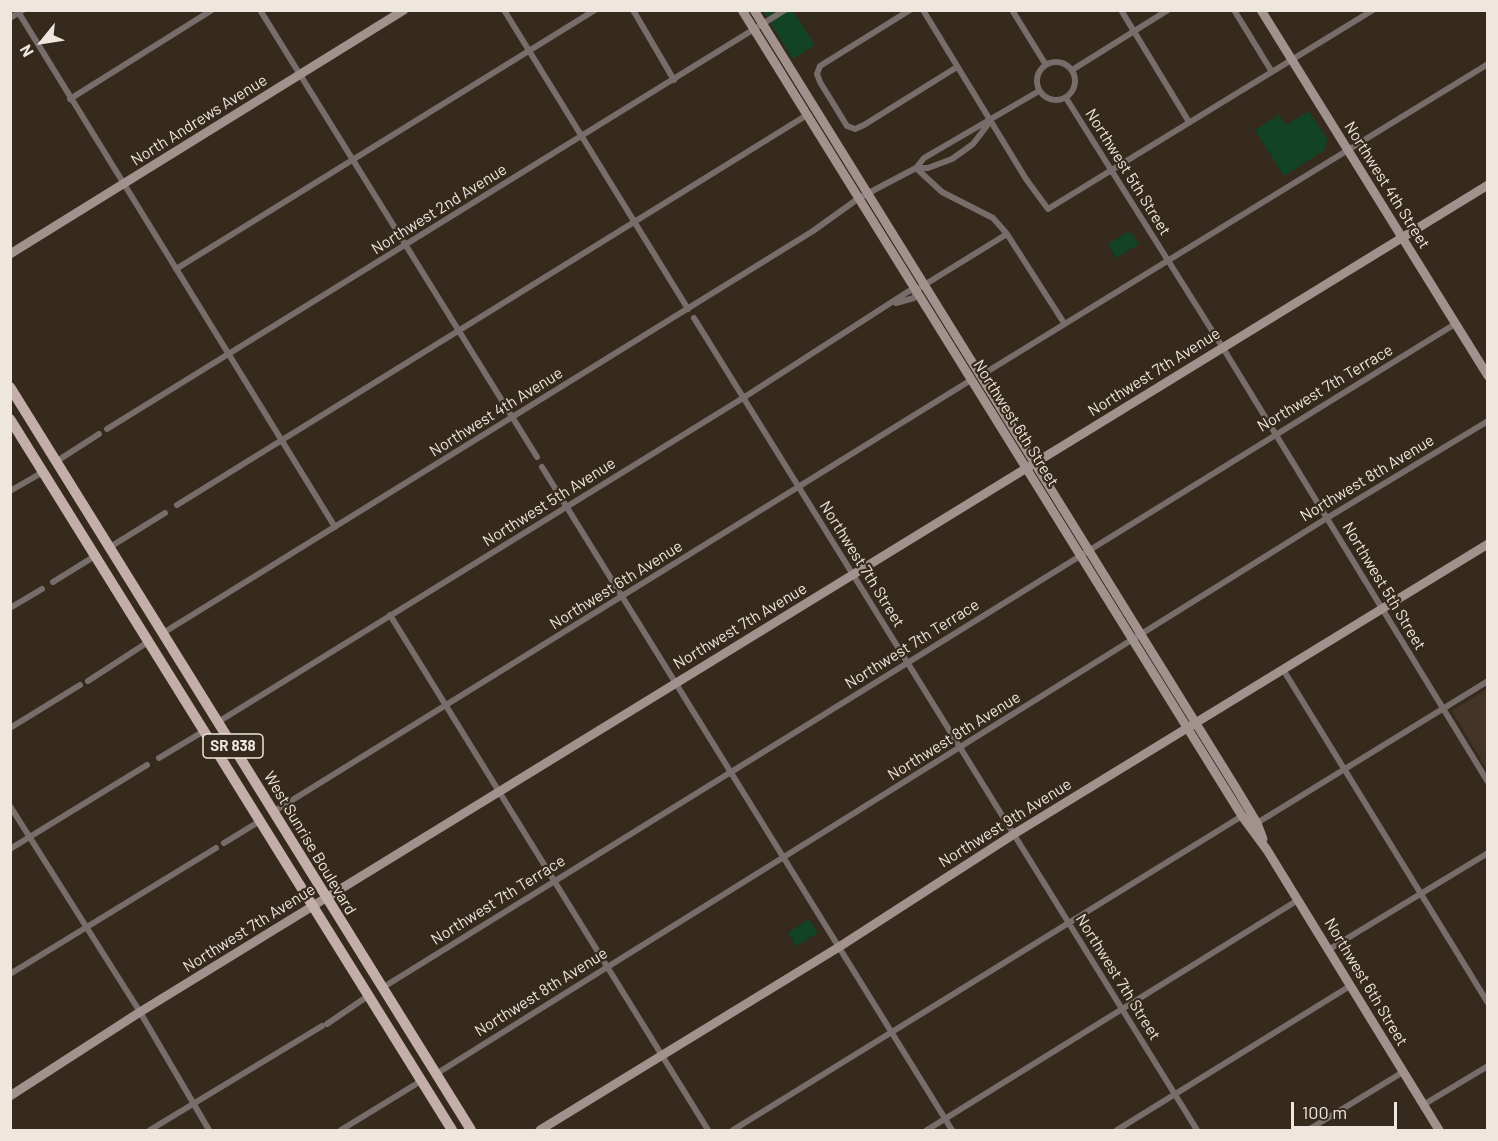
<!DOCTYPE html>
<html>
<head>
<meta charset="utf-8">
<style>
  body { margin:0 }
  #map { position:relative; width:1498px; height:1141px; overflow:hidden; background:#352a1b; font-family:Barlow,sans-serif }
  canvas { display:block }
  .frame { position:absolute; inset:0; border:12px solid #efe7dd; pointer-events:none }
  .north { position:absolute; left:12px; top:12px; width:60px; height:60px; -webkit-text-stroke:4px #352a1b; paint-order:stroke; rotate:240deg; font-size:16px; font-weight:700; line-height:24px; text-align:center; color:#efe7dd }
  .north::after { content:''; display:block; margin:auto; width:21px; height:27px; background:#efe7dd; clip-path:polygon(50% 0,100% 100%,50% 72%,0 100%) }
  .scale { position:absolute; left:1291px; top:1102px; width:106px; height:27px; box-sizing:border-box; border:3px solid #efe7dd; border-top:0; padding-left:8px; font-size:18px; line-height:21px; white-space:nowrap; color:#efe7dd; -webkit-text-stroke:4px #352a1b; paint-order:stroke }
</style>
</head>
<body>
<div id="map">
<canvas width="1498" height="1141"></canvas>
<div class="frame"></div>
<div class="north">N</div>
<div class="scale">100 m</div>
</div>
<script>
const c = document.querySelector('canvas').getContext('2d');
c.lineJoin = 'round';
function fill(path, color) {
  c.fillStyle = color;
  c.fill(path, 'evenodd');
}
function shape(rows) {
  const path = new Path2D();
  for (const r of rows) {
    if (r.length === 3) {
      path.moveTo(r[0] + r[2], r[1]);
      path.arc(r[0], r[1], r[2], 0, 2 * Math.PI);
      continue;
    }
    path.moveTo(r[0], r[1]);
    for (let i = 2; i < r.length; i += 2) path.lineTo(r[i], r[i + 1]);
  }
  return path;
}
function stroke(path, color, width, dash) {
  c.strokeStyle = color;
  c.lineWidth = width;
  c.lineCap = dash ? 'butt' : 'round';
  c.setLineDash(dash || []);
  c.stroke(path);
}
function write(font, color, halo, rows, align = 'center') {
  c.font = font + ' Barlow,sans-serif';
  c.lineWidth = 4.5;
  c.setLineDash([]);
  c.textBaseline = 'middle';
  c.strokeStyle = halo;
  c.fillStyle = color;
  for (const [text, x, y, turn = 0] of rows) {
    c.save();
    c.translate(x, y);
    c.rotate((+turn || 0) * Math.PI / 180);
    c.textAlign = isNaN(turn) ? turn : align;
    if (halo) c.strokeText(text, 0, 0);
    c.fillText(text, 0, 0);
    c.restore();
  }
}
const education = shape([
  [1487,689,1487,770,1452,711]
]);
const green = shape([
  [763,11,793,11,815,45,793,59],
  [1309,111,1327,139,1325,150,1284,176,1255,130,1279,115,1286,125],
  [1130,231,1139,244,1116,258,1108,244],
  [809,919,818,933,796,946,788,933]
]);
const street = shape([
  [17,10,335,527],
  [260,10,537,457],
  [504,10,688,309],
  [633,10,674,80],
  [910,10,820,66,817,74,820,82,847,126,855,129,864,125,957,67],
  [923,10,1026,179,1048,209,1373,10],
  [1012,10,1046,65],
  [1121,10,1189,122],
  [1234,10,1272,72],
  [10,18,23,10],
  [1056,81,19],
  [1072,70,1168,10],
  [1066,98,1223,348,1488,782],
  [70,99,212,10],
  [916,168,942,192,993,218,1007,234,1064,323],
  [916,168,928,168,952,159,973,144,989,123],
  [176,269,595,10],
  [896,303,914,298,916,291],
  [694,318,1197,1130],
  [980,376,1488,64],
  [107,429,785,10],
  [57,461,99,434],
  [542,467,952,1130],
  [10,491,43,472],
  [177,505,807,115],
  [110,547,165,513],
  [53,582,95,556],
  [10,608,42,589],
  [390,615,708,1130],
  [163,633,813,231,859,198,916,168,924,158,1039,91],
  [1284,671,1488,1003],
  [88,681,148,642],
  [218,722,743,398,909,291,916,290,1007,234],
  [10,728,80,685],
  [159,758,204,731],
  [10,806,140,1012,209,1130],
  [273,812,971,380],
  [1257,823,1488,681],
  [224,843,260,821],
  [10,849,147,765],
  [1328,950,1488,853],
  [10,974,216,848],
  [382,988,1455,324],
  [327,1024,368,996],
  [436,1074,1327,518,1488,421],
  [1423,1105,1488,1066],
  [150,1130,322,1026],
  [341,1130,421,1081],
  [733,1130,1242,816],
  [927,1130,1298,900],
  [1117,1130,1350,986],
  [1308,1130,1403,1072]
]);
const secondary = shape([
  [742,10,1242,816,1267,850,1439,1130],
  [754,10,1236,788,1257,823,1263,839],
  [1261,10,1488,376],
  [10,254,404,10],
  [10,1096,140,1012,1488,185],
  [540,1130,839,947,1014,834,1488,544]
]);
const primary = shape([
  [10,387,471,1130],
  [10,419,452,1130]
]);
const shields = [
  [233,746,60]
];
const shieldNames = [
  ["SR 838",233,746]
];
const streetNames = [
  ["North Andrews Avenue",199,120,-32],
  ["Northwest 5th Street",1128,172,58],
  ["Northwest 4th Street",1387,185,58],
  ["Northwest 2nd Avenue",439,209,-32],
  ["Northwest 7th Avenue",1154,372,-32],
  ["Northwest 7th Terrace",1325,388,-31],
  ["Northwest 4th Avenue",496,412,-32],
  ["Northwest 6th Street",1016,423,58],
  ["Northwest 8th Avenue",1367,478,-31],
  ["Northwest 5th Avenue",549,502,-32],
  ["Northwest 7th Street",862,564,58],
  ["Northwest 6th Avenue",616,585,-32],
  ["Northwest 5th Street",1384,586,59],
  ["Northwest 7th Avenue",740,626,-31],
  ["Northwest 7th Terrace",912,644,-32],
  ["Northwest 8th Avenue",954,736,-32],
  ["Northwest 9th Avenue",1005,823,-32],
  ["West Sunrise Boulevard",310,843,59],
  ["Northwest 7th Terrace",498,900,-32],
  ["Northwest 7th Avenue",249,928,-32],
  ["Northwest 7th Street",1118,977,58],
  ["Northwest 6th Street",1366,982,59],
  ["Northwest 8th Avenue",541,992,-32]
];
fill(education, '#443428');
fill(green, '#114324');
stroke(street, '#776d6b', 6);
stroke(secondary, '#a2928e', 9);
stroke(primary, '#c3aea9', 10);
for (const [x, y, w] of shields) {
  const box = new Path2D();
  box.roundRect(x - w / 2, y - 12, w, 24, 4.5);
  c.fillStyle = '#352a1b';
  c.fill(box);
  stroke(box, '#efe7dd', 1.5);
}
write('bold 15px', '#efe7dd', null, shieldNames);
write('16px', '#efe7dd', '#352a1b', streetNames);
</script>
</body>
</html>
